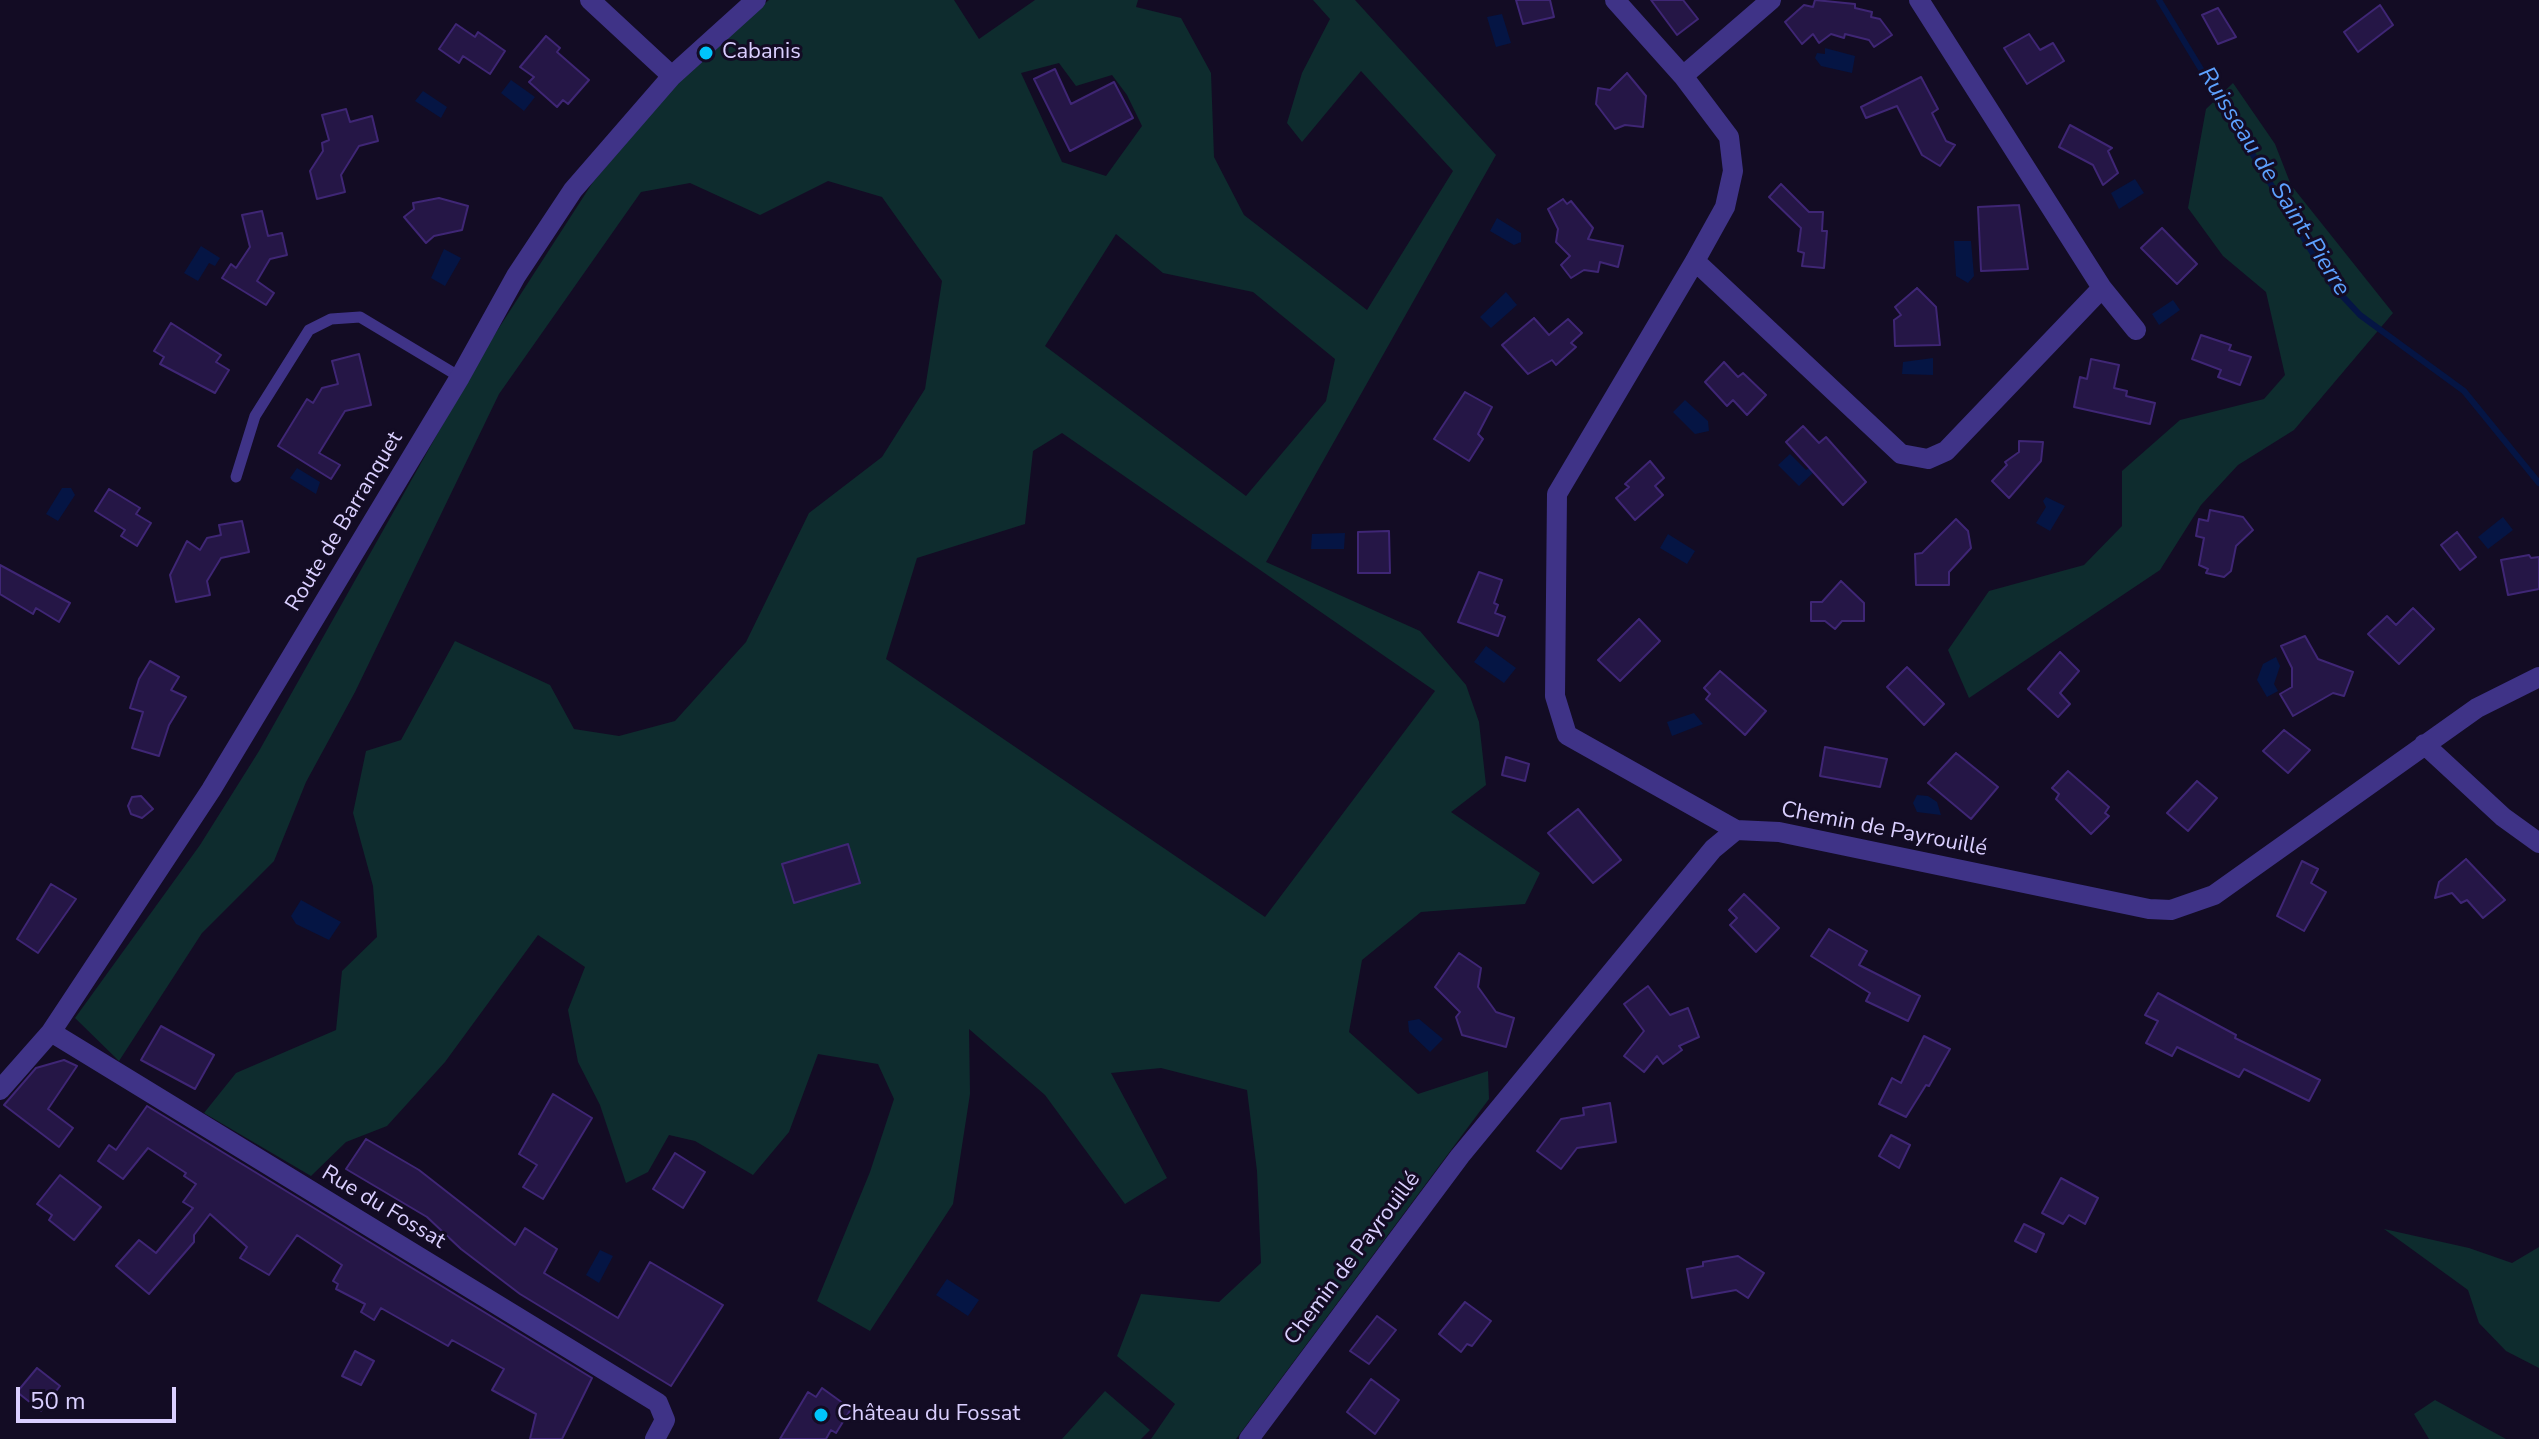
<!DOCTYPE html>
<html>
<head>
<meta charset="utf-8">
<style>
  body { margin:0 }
  #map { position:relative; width:2539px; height:1439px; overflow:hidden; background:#130c24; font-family:"Nunito Sans",sans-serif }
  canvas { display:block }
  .scale { position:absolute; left:16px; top:1387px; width:160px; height:36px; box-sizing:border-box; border:4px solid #dacfff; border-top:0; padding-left:10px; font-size:24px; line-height:28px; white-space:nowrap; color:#dacfff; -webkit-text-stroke:6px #130c24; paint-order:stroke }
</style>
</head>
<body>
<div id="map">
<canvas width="2539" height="1439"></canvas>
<div class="scale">50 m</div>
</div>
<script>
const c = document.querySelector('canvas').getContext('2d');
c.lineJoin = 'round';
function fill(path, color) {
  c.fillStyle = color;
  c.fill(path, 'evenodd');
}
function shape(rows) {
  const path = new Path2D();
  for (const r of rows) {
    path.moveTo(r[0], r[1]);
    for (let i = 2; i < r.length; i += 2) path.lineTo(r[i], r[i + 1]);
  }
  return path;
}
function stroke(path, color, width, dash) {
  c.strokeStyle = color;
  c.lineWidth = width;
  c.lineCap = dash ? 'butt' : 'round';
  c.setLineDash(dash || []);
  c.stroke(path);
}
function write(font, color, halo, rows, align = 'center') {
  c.font = font + ' "Nunito Sans",sans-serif';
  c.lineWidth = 6;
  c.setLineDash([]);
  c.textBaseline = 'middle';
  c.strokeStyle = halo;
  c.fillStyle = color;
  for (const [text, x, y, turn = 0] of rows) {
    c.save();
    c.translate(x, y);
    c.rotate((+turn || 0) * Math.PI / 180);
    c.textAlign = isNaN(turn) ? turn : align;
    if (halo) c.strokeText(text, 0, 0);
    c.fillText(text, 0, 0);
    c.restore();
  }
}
const green = shape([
  [769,0,954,0,979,39,1035,0,1138,0,1136,7,1181,18,1211,73,1214,157,1244,215,1367,310,1453,171,1361,71,1302,142,1287,123,1302,73,1330,19,1313,0,1355,0,1496,155,1266,562,1420,631,1466,685,1479,722,1486,785,1451,812,1540,873,1525,904,1421,912,1362,960,1349,1032,1418,1094,1488,1071,1489,1099,1236,1439,1151,1439,1175,1404,1117,1356,1141,1294,1219,1302,1261,1263,1257,1171,1247,1090,1161,1068,1111,1073,1167,1178,1125,1204,1045,1095,969,1029,970,1094,953,1204,870,1331,817,1301,870,1172,894,1099,878,1064,818,1054,789,1132,753,1175,695,1141,669,1135,648,1172,626,1183,600,1105,578,1062,568,1010,585,967,538,935,445,1062,387,1126,346,1142,311,1176,204,1113,236,1073,336,1030,342,971,377,937,373,886,353,813,366,751,401,740,455,641,550,685,574,729,619,736,675,721,746,642,809,513,882,457,925,389,942,281,882,197,828,181,760,215,690,183,641,192,499,394,355,692,306,782,274,861,202,933,119,1061,75,1018,200,845,259,751,484,351,593,182,695,62],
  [1059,63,1076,86,1112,75,1127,95,1142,126,1106,176,1062,162,1021,73],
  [1116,234,1163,273,1253,292,1335,359,1326,401,1246,496,1045,346],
  [1062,433,1435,691,1265,917,886,659,917,558,1025,524,1033,451],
  [2233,83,2275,144,2291,185,2393,313,2294,430,2238,465,2201,505,2160,570,1969,698,1948,650,1989,591,2084,565,2122,526,2122,471,2180,420,2264,399,2285,375,2266,292,2223,256,2188,208,2206,109],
  [2384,1229,2469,1248,2512,1263,2539,1247,2539,1368,2506,1351,2479,1323,2468,1290],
  [1105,1391,1150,1430,1141,1439,1062,1439],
  [2435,1400,2506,1439,2429,1439,2414,1414]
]);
const water = shape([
  [1502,14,1511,43,1496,47,1487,17],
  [1825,48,1855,56,1852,73,1821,66,1815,58,1817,53,1825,54],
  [511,80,535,97,524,111,501,93],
  [423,91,447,107,441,118,415,101],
  [2135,179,2144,193,2119,209,2111,193],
  [1497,218,1521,233,1521,242,1514,245,1490,231],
  [1954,241,1971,241,1974,276,1968,283,1956,276],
  [201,246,220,258,215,266,209,263,198,281,184,273],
  [444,249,461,258,445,286,431,278],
  [1506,292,1517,305,1491,328,1480,317],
  [2173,300,2180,310,2159,325,2152,314],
  [1933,358,1933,375,1902,374,1903,362],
  [1685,400,1708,421,1709,431,1695,434,1673,412],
  [1790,454,1806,470,1809,468,1814,472,1799,486,1778,465],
  [297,468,320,482,316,494,290,478],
  [62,488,71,488,75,495,58,521,46,514],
  [2046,497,2065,506,2050,531,2036,523,2046,507,2043,501],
  [2503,517,2513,530,2488,549,2478,537],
  [1345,533,1344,549,1311,549,1312,534],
  [1668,534,1695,551,1687,564,1660,548],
  [1486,646,1516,668,1504,683,1474,662],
  [2276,657,2280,666,2274,684,2278,691,2267,697,2257,680,2263,664],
  [1694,713,1703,724,1672,736,1667,722],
  [1917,795,1928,796,1937,802,1941,815,1917,812,1913,803],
  [301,900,341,922,329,940,296,924,291,916],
  [1419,1019,1443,1039,1430,1052,1409,1032,1408,1021],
  [600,1250,613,1256,599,1283,586,1275],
  [947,1279,979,1300,968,1316,936,1295]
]);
const stream = shape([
  [2159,0,2332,285,2360,315,2464,391,2539,483]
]);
const building = shape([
  [1516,0,1550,0,1554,17,1523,24,1516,0],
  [1651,0,1683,0,1698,19,1677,35,1651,0],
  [1815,0,1855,4,1855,8,1872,12,1871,17,1880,19,1892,35,1874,47,1869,40,1845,34,1844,38,1831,34,1819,43,1813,34,1802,44,1785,22,1804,5,1813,7,1815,0],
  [2380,5,2393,25,2358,52,2344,32,2380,5],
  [2218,8,2236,37,2218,44,2202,15,2218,8],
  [456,24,475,37,478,32,505,51,490,74,463,56,459,63,439,49,456,24],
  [2029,34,2040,50,2053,43,2064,61,2027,84,2004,48,2029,34],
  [546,36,560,48,557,52,589,80,568,104,563,100,557,107,529,82,534,77,520,67,546,36],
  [1055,69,1071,104,1114,82,1133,118,1070,151,1034,79,1055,69],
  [1627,73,1646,96,1643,127,1625,125,1615,129,1596,104,1598,88,1610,90,1627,73],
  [1921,77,1938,109,1932,113,1946,141,1955,145,1940,166,1922,155,1897,106,1866,118,1861,107,1921,77],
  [346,109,350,122,372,116,378,141,359,146,341,175,345,192,317,199,310,171,323,151,322,143,329,140,322,115,346,109],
  [2070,125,2112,148,2108,151,2118,173,2103,185,2093,165,2059,147,2070,125],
  [1781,184,1809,212,1823,212,1822,231,1827,231,1824,268,1802,266,1804,253,1798,251,1801,228,1769,197,1781,184],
  [439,198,468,206,462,230,434,236,426,243,404,217,414,209,413,203,439,198],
  [1563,199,1567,204,1571,201,1593,228,1588,239,1623,246,1618,267,1600,262,1598,272,1584,270,1571,278,1561,265,1570,256,1556,242,1558,229,1548,209,1563,199],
  [2019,205,2028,269,1981,271,1978,207,2019,205],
  [262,211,268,236,282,233,287,255,270,259,257,281,274,293,266,305,222,278,231,264,236,268,250,247,242,215,262,211],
  [2162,228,2197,264,2177,284,2141,248,2162,228],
  [1917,288,1936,307,1940,345,1895,346,1894,320,1901,315,1895,307,1917,288],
  [1534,318,1549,335,1568,319,1582,333,1571,343,1576,347,1556,365,1552,360,1528,374,1502,345,1534,318],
  [171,323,221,355,216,362,229,370,215,393,160,364,164,357,154,351,171,323],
  [2201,335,2231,345,2229,350,2251,357,2240,385,2218,377,2221,370,2192,359,2201,335],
  [359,354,371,405,345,411,319,453,340,465,331,479,278,446,307,399,313,403,322,388,338,384,332,361,359,354],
  [2091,359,2119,365,2114,388,2127,391,2126,396,2155,403,2150,424,2074,407,2080,377,2087,379,2091,359],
  [1724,362,1738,377,1743,373,1766,395,1747,415,1733,400,1727,406,1705,382,1724,362],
  [1465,392,1492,407,1478,434,1483,439,1469,461,1434,439,1465,392],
  [1803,426,1819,443,1826,437,1866,482,1843,505,1786,442,1803,426],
  [2019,441,2043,442,2041,461,2009,498,1992,481,2007,465,2005,462,2019,452,2019,441],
  [1650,461,1664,478,1655,486,1663,495,1635,520,1616,498,1629,487,1625,484,1650,461],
  [109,489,140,508,136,514,151,523,137,546,121,536,125,530,95,511,109,489],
  [2210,510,2243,517,2253,530,2236,546,2231,571,2224,577,2206,573,2208,569,2199,565,2204,538,2196,536,2199,519,2208,521,2210,510],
  [1956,519,1968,531,1971,548,1949,572,1949,585,1916,585,1915,554,1922,553,1956,519],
  [242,521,249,552,221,558,207,581,210,595,176,602,170,575,187,541,200,550,207,538,221,535,219,525,242,521],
  [1389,531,1390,573,1358,573,1358,532,1389,531],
  [2457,532,2476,557,2460,570,2441,545,2457,532],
  [2529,555,2531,558,2539,557,2539,589,2508,595,2501,560,2529,555],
  [0,565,70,603,59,622,36,608,33,614,0,594,0,565],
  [1479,572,1502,580,1494,603,1498,605,1495,613,1505,617,1498,636,1458,622,1479,572],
  [1841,581,1864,603,1864,621,1842,621,1835,629,1825,621,1811,621,1811,602,1822,602,1841,581],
  [2413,608,2434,629,2399,664,2368,634,2387,616,2396,625,2413,608],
  [1639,619,1660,641,1620,681,1598,660,1639,619],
  [2305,636,2318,659,2353,672,2344,696,2333,693,2293,716,2280,694,2292,687,2292,668,2281,646,2305,636],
  [2060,652,2079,671,2060,693,2070,704,2058,717,2028,689,2060,652],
  [150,661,179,677,171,690,186,697,169,725,159,756,132,748,143,712,130,708,139,679,150,661],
  [1907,667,1944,704,1924,725,1887,687,1907,667],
  [1720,671,1766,711,1745,735,1706,699,1710,694,1704,688,1720,671],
  [2284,730,2310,750,2288,773,2263,751,2284,730],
  [1825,747,1887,759,1880,787,1820,776,1825,747],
  [1956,753,1998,787,1971,819,1928,783,1956,753],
  [1506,757,1529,764,1525,781,1502,775,1506,757],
  [2068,771,2109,807,2105,813,2109,816,2091,834,2056,799,2059,794,2052,788,2068,771],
  [2197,781,2217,798,2188,831,2167,813,2197,781],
  [141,796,153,809,142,818,131,814,128,806,132,797,141,796],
  [1578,809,1621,860,1593,883,1548,833,1578,809],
  [848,844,860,883,794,903,782,864,848,844],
  [2466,859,2505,900,2483,918,2467,900,2461,903,2452,893,2435,898,2439,882,2466,859],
  [2302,861,2318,869,2311,883,2326,892,2304,931,2277,916,2302,861],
  [51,884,76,899,38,953,17,939,51,884],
  [1744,894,1779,928,1756,952,1730,925,1737,918,1729,910,1744,894],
  [1829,929,1867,951,1859,965,1920,996,1908,1021,1866,1001,1870,993,1811,956,1829,929],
  [1459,953,1481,968,1478,987,1496,1012,1514,1018,1506,1047,1462,1035,1456,1017,1460,1012,1435,987,1459,953],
  [1648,986,1670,1015,1688,1008,1699,1037,1679,1046,1682,1050,1663,1064,1657,1056,1644,1072,1624,1056,1644,1031,1624,1004,1648,986],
  [2158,993,2236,1035,2235,1038,2320,1080,2309,1101,2244,1069,2239,1077,2177,1047,2172,1056,2146,1043,2158,1021,2145,1015,2158,993],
  [161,1026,214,1055,195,1089,141,1060,161,1026],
  [1924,1036,1950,1049,1929,1086,1926,1085,1906,1117,1879,1104,1892,1078,1901,1083,1924,1036],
  [64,1060,77,1066,48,1109,73,1128,59,1147,4,1105,36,1068,64,1060],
  [553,1094,592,1118,543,1199,523,1187,537,1165,519,1154,553,1094],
  [1610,1103,1616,1142,1577,1148,1561,1169,1537,1151,1561,1119,1584,1115,1583,1108,1610,1103],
  [147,1106,592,1378,562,1439,530,1439,536,1414,492,1390,504,1369,452,1340,448,1346,381,1308,374,1320,361,1312,365,1304,336,1289,338,1284,333,1281,342,1265,297,1235,269,1275,240,1258,247,1247,210,1214,194,1235,194,1242,149,1294,116,1266,139,1240,156,1253,193,1208,183,1202,196,1184,184,1176,186,1173,148,1148,123,1179,98,1161,109,1145,116,1150,147,1106],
  [1891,1135,1910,1145,1899,1168,1879,1156,1891,1135],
  [366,1139,419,1170,515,1245,525,1228,557,1249,544,1273,618,1318,650,1262,723,1305,671,1386,520,1294,461,1249,427,1217,346,1169,366,1139],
  [675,1153,705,1172,683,1208,653,1189,675,1153],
  [60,1175,101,1207,74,1240,49,1220,52,1215,37,1204,60,1175],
  [2061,1178,2098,1198,2085,1224,2069,1215,2063,1224,2042,1213,2061,1178],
  [2024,1224,2044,1234,2036,1252,2015,1241,2024,1224],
  [1738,1256,1764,1273,1748,1298,1736,1290,1692,1298,1687,1269,1703,1266,1703,1262,1738,1256],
  [1465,1302,1491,1321,1472,1346,1467,1344,1461,1352,1439,1334,1465,1302],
  [1377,1316,1396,1330,1369,1364,1350,1351,1377,1316],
  [355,1351,374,1361,361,1385,342,1376,355,1351],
  [37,1368,60,1386,41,1411,17,1392,37,1368],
  [1371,1379,1399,1400,1375,1434,1347,1412,1371,1379],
  [822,1388,851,1409,836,1433,831,1430,826,1439,780,1439,808,1392,816,1397,822,1388]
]);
const lane = shape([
  [236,477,255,416,309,330,331,319,360,317,460,377]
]);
const street = shape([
  [590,0,672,76],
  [1615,0,1683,76,1729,137,1733,171,1725,207,1695,261,1557,494,1555,696,1567,735,1736,830],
  [1919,0,2102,288,2136,330],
  [1683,76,1771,0],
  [1695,261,1901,454,1928,459,1946,451,2102,288],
  [2424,744,2503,817,2539,843],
  [51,1032,658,1403,665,1420,655,1439],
  [0,1090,51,1032,211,790,460,377,516,276,573,190,672,76,756,0],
  [1249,1439,1460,1156,1713,849,1736,830,1779,832,2149,909,2171,910,2214,895,2477,708,2539,677]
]);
const markers = [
  [706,53,8,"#00c4fa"],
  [821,1415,8,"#00c4fa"]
];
const poiNames = [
  ["Cabanis",722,53],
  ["Château du Fossat",837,1415]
];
const streetNames = [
  ["Route de Barranquet",345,522,-59],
  ["Chemin de Payrouillé",1884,830,11],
  ["Rue du Fossat",383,1208,31],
  ["Chemin de Payrouillé",1353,1259,-53]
];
const waterNames = [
  ["Ruisseau de Saint-Pierre",2273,182,58]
];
fill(green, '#0e2c2e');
fill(water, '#051544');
stroke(stream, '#051544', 6);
fill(building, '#251646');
stroke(building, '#3f2675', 2);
stroke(lane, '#3f3387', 11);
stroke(street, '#3f3387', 20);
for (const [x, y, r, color] of markers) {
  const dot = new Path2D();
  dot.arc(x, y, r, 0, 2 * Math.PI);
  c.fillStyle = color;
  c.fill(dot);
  stroke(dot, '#130c24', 3);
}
write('22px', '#dacfff', '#130c24', poiNames, 'left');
write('22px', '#dacfff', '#130c24', streetNames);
write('italic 24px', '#5da1ff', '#130c24', waterNames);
</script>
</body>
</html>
